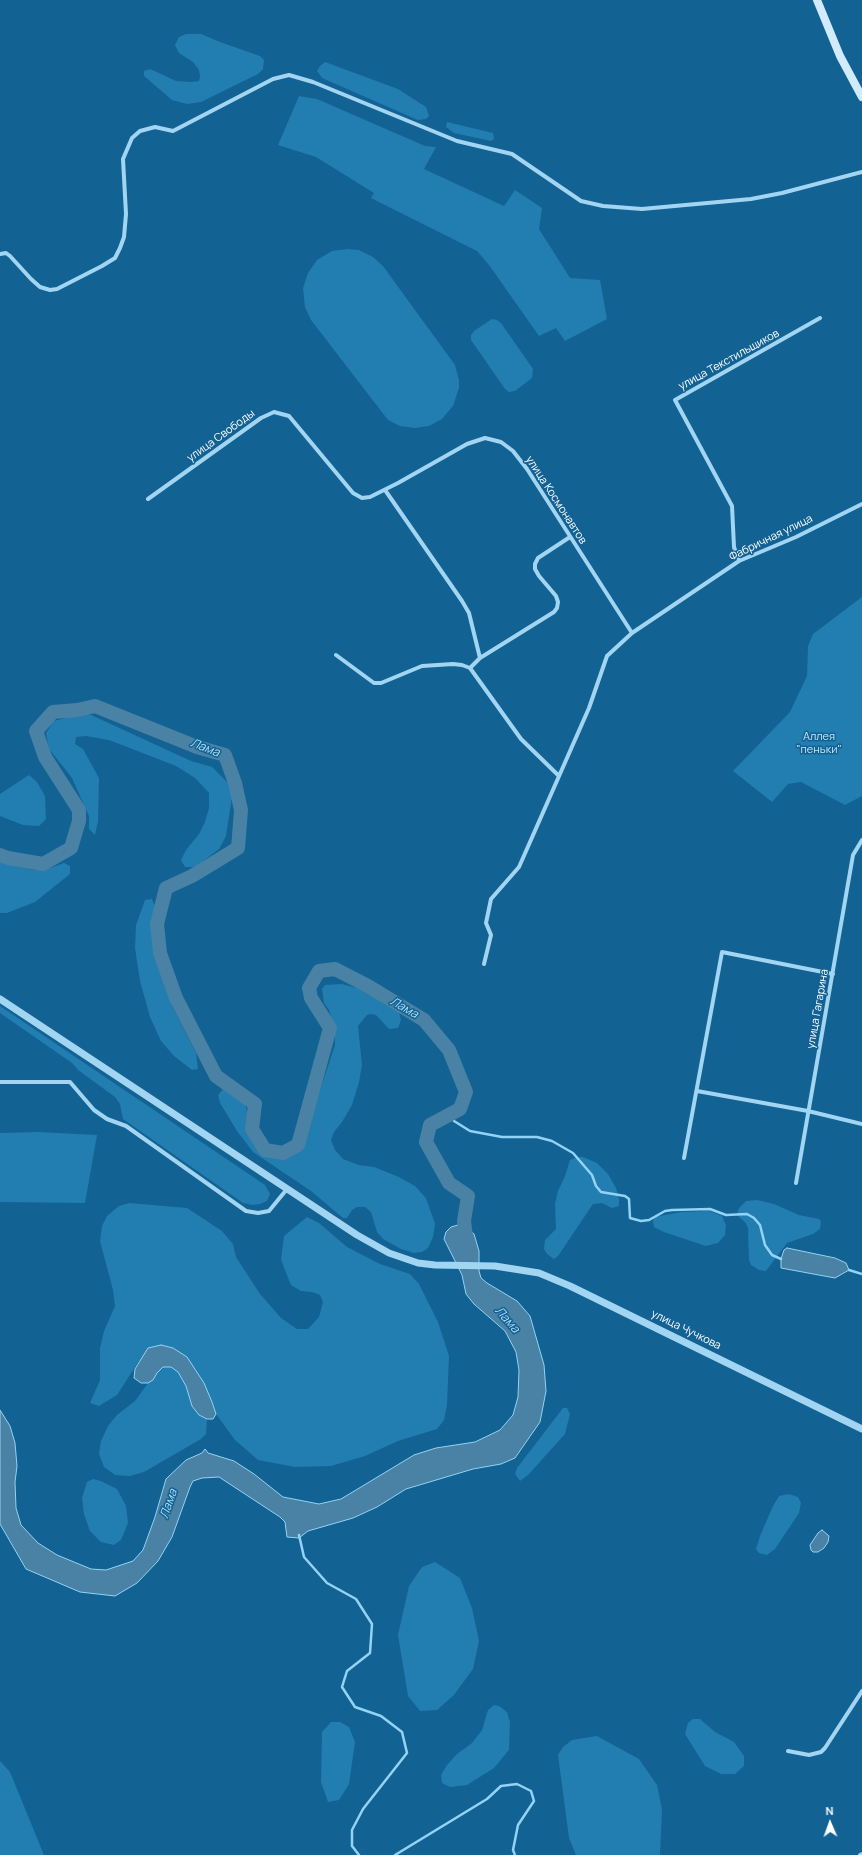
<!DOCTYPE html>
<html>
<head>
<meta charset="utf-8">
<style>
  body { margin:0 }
  #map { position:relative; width:862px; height:1855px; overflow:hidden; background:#136294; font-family:Manrope,sans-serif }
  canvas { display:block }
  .north { position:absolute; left:810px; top:1803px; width:40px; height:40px; -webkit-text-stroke:3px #136294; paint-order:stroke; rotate:358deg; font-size:11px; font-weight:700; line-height:16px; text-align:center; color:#fff }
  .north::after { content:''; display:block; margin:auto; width:14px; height:18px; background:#fff; clip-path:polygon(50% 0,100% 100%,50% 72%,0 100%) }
</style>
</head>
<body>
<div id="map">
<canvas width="862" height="1855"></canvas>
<div class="north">N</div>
</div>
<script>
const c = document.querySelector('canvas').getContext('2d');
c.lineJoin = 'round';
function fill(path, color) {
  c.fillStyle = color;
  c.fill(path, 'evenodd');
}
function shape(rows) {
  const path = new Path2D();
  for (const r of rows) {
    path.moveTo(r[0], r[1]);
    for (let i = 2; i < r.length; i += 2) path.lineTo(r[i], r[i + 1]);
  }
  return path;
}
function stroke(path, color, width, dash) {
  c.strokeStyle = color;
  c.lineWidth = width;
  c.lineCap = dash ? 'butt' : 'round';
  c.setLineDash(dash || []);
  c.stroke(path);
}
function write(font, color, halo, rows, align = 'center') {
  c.font = font + ' Manrope,sans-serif';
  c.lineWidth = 3;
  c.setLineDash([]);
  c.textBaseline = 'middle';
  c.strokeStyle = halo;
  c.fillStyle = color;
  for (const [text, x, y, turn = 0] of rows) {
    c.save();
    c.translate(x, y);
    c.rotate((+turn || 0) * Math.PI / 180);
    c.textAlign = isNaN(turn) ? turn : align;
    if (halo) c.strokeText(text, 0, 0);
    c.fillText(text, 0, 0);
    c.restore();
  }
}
const green = shape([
  [186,34,201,34,220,42,260,56,264,60,263,69,258,74,201,102,187,104,172,100,144,76,144,71,150,69,176,81,191,82,199,81,200,76,199,70,193,62,179,53,175,45,179,37],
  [325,62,398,89,426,107,429,116,426,119,418,120,322,78,317,71,320,66],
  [299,96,317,99,425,146,436,147,424,169,504,206,515,190,542,208,539,229,570,278,600,280,607,319,565,341,556,328,539,336,489,265,477,251,371,198,374,193,316,157,278,145],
  [447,122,493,133,494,139,491,141,454,133,446,127],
  [348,249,359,250,373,257,383,266,455,365,459,380,459,388,453,406,442,419,429,426,415,428,400,426,388,420,311,320,305,307,303,288,308,273,317,260,332,251],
  [492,319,497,320,501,323,533,369,532,378,515,391,509,392,505,389,471,340,471,335,474,331],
  [862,597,862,796,845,805,801,782,788,784,772,802,733,771,790,712,807,676,808,646,813,634],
  [89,714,191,761,212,767,229,784,232,797,226,836,219,849,195,867,185,867,181,860,186,850,199,834,205,822,209,808,209,793,195,778,176,766,109,740,86,736,76,737,75,744,83,749,99,778,98,821,95,835,89,829,89,816,80,796,72,778,49,749,46,733,54,721,72,716],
  [29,775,37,782,45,796,46,819,39,826,23,825,0,816,0,794],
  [0,861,5,864,34,870,50,868,64,863,70,866,70,874,35,902,7,913,0,913],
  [152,899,155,907,153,947,172,1006,196,1053,198,1069,192,1070,174,1056,161,1041,150,1017,140,981,135,948,136,925,145,900],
  [342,984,364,990,399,1012,401,1020,398,1028,389,1029,376,1015,371,1014,367,1015,358,1026,362,1065,359,1082,352,1105,342,1122,334,1132,331,1140,335,1150,343,1159,359,1165,374,1167,399,1177,415,1186,426,1198,435,1224,433,1237,428,1248,422,1252,414,1253,401,1249,383,1239,377,1232,371,1212,365,1207,357,1207,352,1210,347,1218,343,1218,311,1191,253,1152,237,1131,220,1103,218,1095,223,1089,229,1089,241,1098,246,1107,252,1138,265,1152,272,1156,281,1156,291,1155,299,1150,304,1139,335,1045,335,1030,329,1010,324,1003,322,989,325,985],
  [0,1006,265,1185,270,1194,267,1201,260,1204,252,1205,243,1203,123,1119,120,1104,115,1097,78,1070,72,1063,0,1013],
  [38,1132,97,1135,85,1203,0,1202,0,1133],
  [577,1157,583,1157,597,1163,608,1174,616,1188,619,1199,619,1206,612,1208,602,1203,593,1204,558,1256,554,1259,547,1254,544,1249,545,1240,556,1229,555,1204,558,1191,565,1176,570,1160],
  [757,1200,774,1204,799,1215,819,1219,821,1222,820,1229,813,1234,787,1243,766,1271,759,1270,751,1265,749,1260,748,1228,745,1222,739,1217,737,1214,739,1208,746,1201],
  [129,1203,187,1208,222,1231,233,1244,236,1257,260,1294,281,1318,297,1329,308,1329,319,1317,323,1302,320,1295,312,1292,301,1291,291,1285,281,1260,284,1236,307,1217,319,1223,347,1247,380,1264,410,1274,419,1284,438,1322,449,1356,447,1405,444,1420,437,1429,398,1441,365,1456,331,1466,295,1467,258,1460,235,1440,216,1414,212,1402,187,1357,139,1361,117,1395,99,1406,90,1403,100,1380,100,1348,104,1331,115,1306,113,1290,100,1241,102,1226,107,1216,119,1206],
  [709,1211,722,1216,726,1225,725,1235,718,1243,706,1246,664,1232,654,1227,653,1222,654,1217,681,1212],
  [163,1367,171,1367,178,1372,186,1386,192,1406,199,1415,207,1419,206,1434,201,1439,144,1472,130,1476,115,1475,104,1467,99,1454,101,1441,108,1426,117,1415,135,1401,148,1383,153,1380,157,1373],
  [563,1408,567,1408,570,1414,565,1434,528,1475,520,1481,515,1474,517,1468],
  [93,1479,101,1481,117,1489,126,1506,128,1523,121,1540,114,1545,101,1542,90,1531,84,1514,82,1498,87,1482],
  [789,1494,798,1497,801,1503,799,1513,775,1549,767,1555,759,1553,756,1549,760,1536,773,1506,779,1496],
  [435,1562,460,1578,472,1608,479,1641,473,1669,454,1695,437,1710,420,1711,408,1696,398,1635,409,1586,422,1567],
  [494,1705,499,1706,507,1712,510,1722,509,1750,494,1768,467,1785,450,1787,442,1783,441,1775,447,1765,457,1754,472,1743,482,1730,488,1710],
  [693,1719,700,1719,715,1732,734,1742,744,1756,744,1766,735,1774,721,1774,705,1766,685,1734,688,1723],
  [331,1722,340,1722,349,1727,355,1742,349,1784,339,1800,328,1802,321,1782,322,1732],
  [597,1736,639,1759,657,1785,662,1809,660,1855,576,1855,569,1838,558,1755,563,1747,572,1740],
  [0,1761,10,1772,44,1855,0,1855]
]);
const water = shape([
  [458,1225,465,1226,474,1234,479,1251,479,1271,481,1278,487,1283,517,1301,530,1316,544,1365,546,1391,540,1422,515,1458,501,1464,473,1469,406,1489,377,1507,353,1518,308,1531,299,1538,287,1537,285,1522,280,1517,219,1477,202,1478,193,1481,190,1487,172,1537,158,1561,137,1583,115,1596,80,1592,26,1569,0,1524,0,1410,10,1426,15,1443,17,1466,15,1482,16,1508,21,1525,38,1543,57,1555,91,1569,106,1570,133,1561,143,1550,155,1517,166,1479,186,1460,202,1453,205,1449,208,1453,234,1461,254,1474,283,1497,319,1504,341,1499,414,1455,436,1448,475,1442,500,1430,513,1415,518,1397,519,1370,516,1352,505,1331,474,1304,466,1294,462,1275,444,1239,446,1232,451,1227,458,1225],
  [787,1248,835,1258,846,1263,849,1270,835,1278,781,1268,781,1259,784,1250,787,1248],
  [161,1345,173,1348,187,1357,204,1383,212,1402,216,1414,213,1419,207,1419,199,1415,192,1406,186,1386,178,1372,171,1367,163,1367,157,1373,153,1380,148,1383,141,1383,134,1378,135,1369,148,1348,161,1345],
  [822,1530,829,1536,828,1542,824,1548,818,1552,813,1552,811,1550,810,1545,818,1533,822,1530]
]);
const stream = shape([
  [449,1115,454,1121,470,1131,502,1137,537,1137,552,1141,573,1153,592,1175,596,1186,601,1192,625,1196,629,1199,630,1218,641,1221,649,1220,665,1211,672,1210,710,1209,726,1215,747,1214,754,1218,760,1225,765,1245,772,1255,781,1259],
  [849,1270,862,1274],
  [299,1535,304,1557,327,1583,356,1599,372,1624,370,1653,347,1671,342,1687,355,1707,381,1716,402,1732,407,1753,363,1809,352,1830,352,1846,359,1855],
  [395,1855,487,1799,501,1786,517,1784,531,1791,534,1801,518,1825,513,1850,515,1855]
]);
const river = shape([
  [0,855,8,858,43,864,71,848,79,821,79,810,45,757,36,731,53,712,77,710,95,706,197,747,225,755,235,783,241,810,238,848,192,876,166,888,157,924,160,953,176,998,216,1076,255,1104,252,1129,265,1150,283,1153,298,1145,330,1028,311,998,309,988,319,971,335,969,368,986,424,1020,449,1050,466,1092,460,1109,430,1125,426,1142,449,1183,468,1196,464,1221,467,1244]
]);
const minor = shape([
  [0,254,6,253,10,256,31,279,40,287,50,290,57,289,102,266,115,258,120,248,124,237,126,214,123,159,132,138,140,131,155,127,173,131,273,79,289,75,313,82,457,141,512,154,581,201,603,206,642,209,751,199,782,193,862,172],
  [385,490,462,601,469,613,480,658],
  [148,499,261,418,274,412,289,416,353,493,362,498,370,497,398,483,467,444,485,438,501,442,513,451,527,469,632,633],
  [739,561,734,547,732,506,675,400,820,318],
  [336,655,374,683,381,683,422,666,453,664,462,665,470,668,521,739,559,776],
  [470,668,480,658,554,612,557,608,558,602,556,596,539,576,535,569,535,564,538,558,570,537],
  [484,964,491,935,486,923,491,899,519,867,589,708,607,656,632,633,739,561,796,537,862,504],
  [0,1082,70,1082,94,1110,107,1119,126,1126,246,1211,258,1213,269,1211,287,1189],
  [697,1091,808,1111,862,1124],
  [684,1158,722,952,833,974],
  [796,1183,853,855,862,840],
  [788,1751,809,1755,821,1752,825,1748,862,1691],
  [860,1855,862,1854]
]);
const tertiary = shape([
  [0,999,357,1235,389,1253,418,1263,435,1265,495,1266,539,1273,570,1286,862,1429]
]);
const secondary = shape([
  [817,0,840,56,862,97]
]);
const streetNames = [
  ["улица Текстильщиков",729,360,-29],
  ["улица Свободы",221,436,-36],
  ["улица Космонавтов",556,500,57],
  ["Фабричная улица",771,538,-26],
  ["улица Гагарина",818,1009,-80],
  ["улица Чучкова",686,1330,26]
];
const parkNames = [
  ["Аллея",819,737],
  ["\"пеньки\"",819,750]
];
const waterNames = [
  ["Лама",205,748,21],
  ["Лама",404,1008,30],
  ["Лама",507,1320,49],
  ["Лама",169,1504,-71]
];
fill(green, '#227db1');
fill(water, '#4982a4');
stroke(water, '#93d3f5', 1);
stroke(stream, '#93d3f5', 2.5);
stroke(river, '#4982a4', 14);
stroke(minor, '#a2d5f2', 4);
stroke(tertiary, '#a2d5f2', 7);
stroke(secondary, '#d1ebfc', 8);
write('11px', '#fff', '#136294', streetNames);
write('11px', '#c9eafd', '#136294', parkNames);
write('italic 12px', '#aedef9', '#136294', waterNames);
</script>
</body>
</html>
